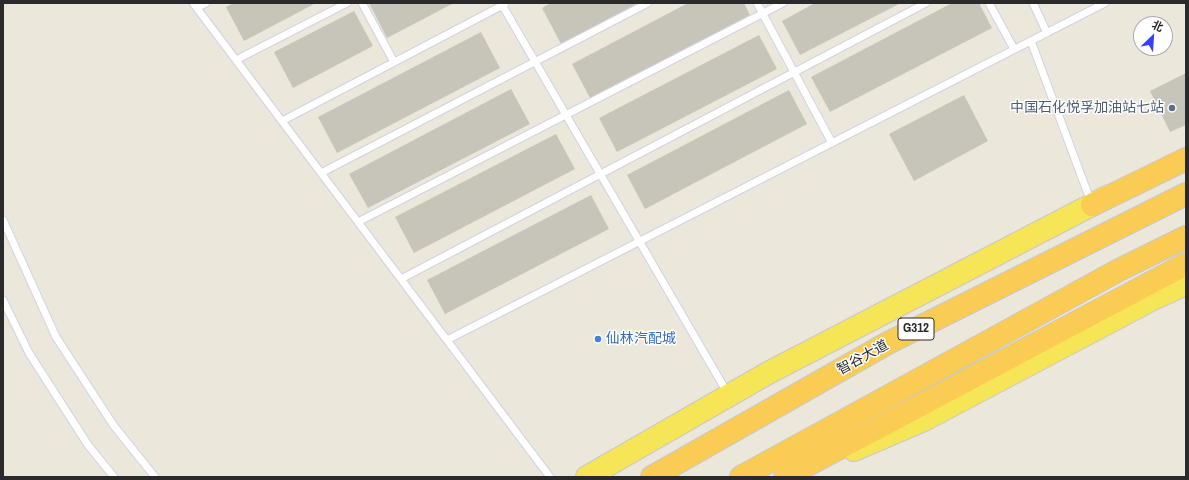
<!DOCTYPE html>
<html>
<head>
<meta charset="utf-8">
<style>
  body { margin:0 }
  #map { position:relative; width:1189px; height:480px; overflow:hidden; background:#ece7db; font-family:"Archivo Narrow","Noto Sans SC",sans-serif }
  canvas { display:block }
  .frame { position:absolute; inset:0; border:4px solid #2a2a2a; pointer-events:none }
  .north { position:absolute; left:1133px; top:16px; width:40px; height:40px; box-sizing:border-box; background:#fff; border:1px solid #aaa; border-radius:50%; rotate:25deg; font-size:11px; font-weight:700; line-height:16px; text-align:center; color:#2a2a2a }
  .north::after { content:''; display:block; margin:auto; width:14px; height:18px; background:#3541ff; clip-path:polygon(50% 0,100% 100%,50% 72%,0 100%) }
</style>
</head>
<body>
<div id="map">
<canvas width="1189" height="480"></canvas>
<div class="frame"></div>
<div class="north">北</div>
</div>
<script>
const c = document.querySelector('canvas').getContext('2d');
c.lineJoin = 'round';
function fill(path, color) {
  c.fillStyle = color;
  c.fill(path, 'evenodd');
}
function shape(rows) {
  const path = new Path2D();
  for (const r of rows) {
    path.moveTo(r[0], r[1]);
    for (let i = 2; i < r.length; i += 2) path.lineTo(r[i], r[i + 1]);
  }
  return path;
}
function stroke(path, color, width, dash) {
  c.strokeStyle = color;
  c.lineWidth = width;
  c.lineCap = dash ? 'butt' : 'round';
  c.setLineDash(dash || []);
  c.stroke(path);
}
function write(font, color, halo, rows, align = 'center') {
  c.font = font + ' "Archivo Narrow","Noto Sans SC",sans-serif';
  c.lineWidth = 3;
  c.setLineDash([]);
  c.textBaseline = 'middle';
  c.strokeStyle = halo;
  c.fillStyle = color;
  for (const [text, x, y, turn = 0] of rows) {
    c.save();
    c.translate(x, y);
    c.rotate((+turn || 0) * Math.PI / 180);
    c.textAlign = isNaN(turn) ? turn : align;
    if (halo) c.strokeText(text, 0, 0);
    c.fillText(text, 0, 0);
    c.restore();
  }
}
const building = shape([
  [234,3,316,3,244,41,226,7],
  [369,3,454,3,387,38],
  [551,3,638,3,561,44,542,8],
  [688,3,744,3,750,15,590,98,572,64],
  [815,3,901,3,800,55,782,21],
  [952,3,979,3,992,28,830,112,811,77],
  [354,11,373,46,293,88,274,52],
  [481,32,500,68,337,153,318,117],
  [759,35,777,69,617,152,599,118],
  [1186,73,1186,125,1170,132,1150,91],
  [511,89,530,124,368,208,349,174],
  [789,90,807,124,645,209,627,175],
  [964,95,988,141,914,181,889,134],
  [556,134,575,169,414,253,395,217],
  [591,195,609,229,445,314,427,280]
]);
const service = shape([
  [193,3,550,477],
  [362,3,394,62],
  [501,3,728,394],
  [757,3,832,143],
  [989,3,1014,49],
  [1033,3,1047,33],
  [197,8,206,3],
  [1031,41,1091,202],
  [236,60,347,3],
  [282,121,505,4],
  [321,173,648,3],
  [3,220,56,337,114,426,155,477],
  [358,222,783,3],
  [401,279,926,3],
  [3,300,29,353,88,445,114,477],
  [447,340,1105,3]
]);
const primary = shape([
  [854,450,924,420,1153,299,1186,284],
  [587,477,768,373,1109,196]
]);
const trunk = shape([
  [1092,205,1186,159],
  [652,477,888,343,1186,194],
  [741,477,1119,270,1186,237],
  [785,477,1186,264]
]);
const markers = [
  [1172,108,4,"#5c6f8a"],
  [598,339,4,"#3f7fe0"]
];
const shields = [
  [916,329,36]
];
const shieldNames = [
  ["G312",916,329]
];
const serviceNames = [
  ["中国石化悦孚加油站七站",1164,108]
];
const shopNames = [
  ["仙林汽配城",606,339]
];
const streetNames = [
  ["智谷大道",863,358,-29]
];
fill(building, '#c7c5ba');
stroke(service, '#d0d1e3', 9);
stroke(primary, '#c8c8c8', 24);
stroke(trunk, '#c8c8c8', 24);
stroke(service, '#fff', 7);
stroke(primary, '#f6e556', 22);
stroke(trunk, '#facc54', 22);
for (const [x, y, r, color] of markers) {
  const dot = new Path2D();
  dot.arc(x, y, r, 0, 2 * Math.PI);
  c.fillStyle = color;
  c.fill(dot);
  stroke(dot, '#fff', 1.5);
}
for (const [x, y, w] of shields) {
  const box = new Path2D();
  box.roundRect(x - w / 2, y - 11, w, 22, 3);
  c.fillStyle = '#fff';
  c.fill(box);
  stroke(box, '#2a2a2a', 1);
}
write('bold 13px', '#2a2a2a', null, shieldNames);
write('14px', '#4e5e75', '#fff', serviceNames, 'right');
write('14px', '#366cbe', '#fff', shopNames, 'left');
write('14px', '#2a2a2a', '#fff', streetNames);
</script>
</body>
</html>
